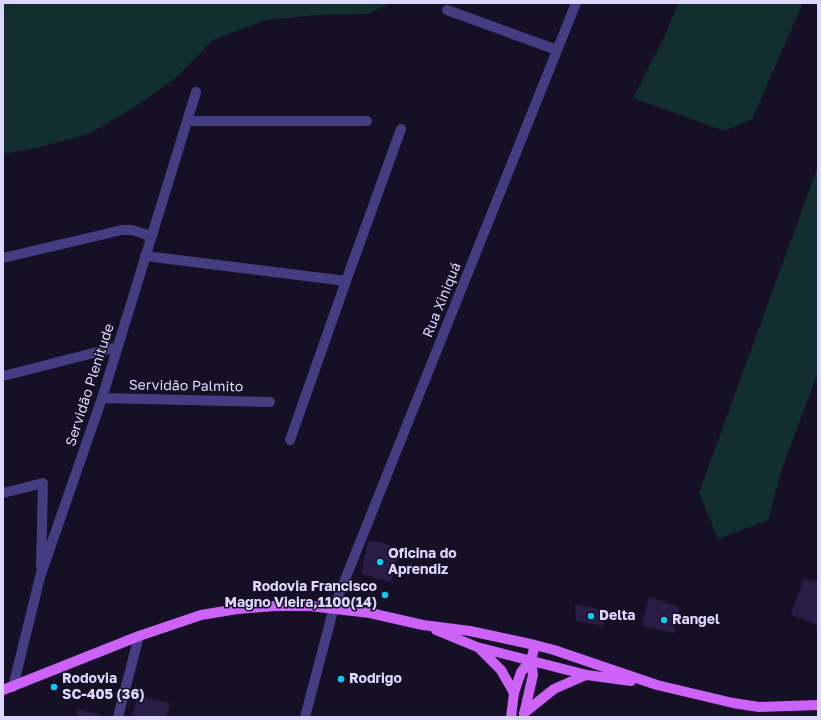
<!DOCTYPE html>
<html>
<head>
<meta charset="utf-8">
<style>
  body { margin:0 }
  #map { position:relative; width:821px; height:720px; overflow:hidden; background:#161026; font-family:"Golos Text",sans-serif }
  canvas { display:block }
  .frame { position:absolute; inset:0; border:4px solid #ded7fd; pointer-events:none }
</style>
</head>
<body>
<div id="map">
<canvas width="821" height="720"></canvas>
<div class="frame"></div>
</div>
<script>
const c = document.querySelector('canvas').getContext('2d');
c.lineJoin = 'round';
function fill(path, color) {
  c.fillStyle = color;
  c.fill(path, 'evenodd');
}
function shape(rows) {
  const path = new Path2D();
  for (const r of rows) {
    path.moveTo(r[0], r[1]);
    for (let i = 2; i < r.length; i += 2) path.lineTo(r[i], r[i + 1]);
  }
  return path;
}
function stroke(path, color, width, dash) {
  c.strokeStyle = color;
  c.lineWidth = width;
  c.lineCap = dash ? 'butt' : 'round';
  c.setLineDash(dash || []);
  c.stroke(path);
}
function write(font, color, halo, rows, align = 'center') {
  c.font = font + ' "Golos Text",sans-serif';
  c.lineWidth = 3;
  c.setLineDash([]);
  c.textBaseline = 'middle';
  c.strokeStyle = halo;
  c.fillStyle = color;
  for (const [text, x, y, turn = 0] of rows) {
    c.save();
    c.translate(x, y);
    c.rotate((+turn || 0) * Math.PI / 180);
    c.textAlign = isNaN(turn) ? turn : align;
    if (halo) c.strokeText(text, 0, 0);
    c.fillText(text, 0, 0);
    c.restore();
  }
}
const green = shape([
  [3,3,391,3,368,14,317,15,266,20,213,40,177,77,136,106,91,133,40,147,3,154],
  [678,3,803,3,752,119,725,131,633,98,666,33],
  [818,166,818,372,782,469,768,520,718,539,699,493]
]);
const building = shape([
  [368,541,384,543,399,550,391,582,361,574],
  [804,578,818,582,818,625,791,615],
  [649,597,679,607,674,633,642,625],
  [575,604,607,611,603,626,576,621],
  [138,695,170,703,166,717,132,717],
  [78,709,100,715,99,717,76,717]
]);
const minor = shape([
  [447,10,557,50],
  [187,121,367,121],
  [145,256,346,281,401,129],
  [3,258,122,230,132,230,151,236],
  [3,376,117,347],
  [102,398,270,402],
  [290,440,346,281],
  [3,493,43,483,41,567],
  [13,687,40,577,102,398,196,92],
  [118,717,139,636],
  [305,717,334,607,576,3]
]);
const major = shape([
  [436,630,477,647,587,675,631,681],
  [479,648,501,670,514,693],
  [3,690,139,636,201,615,237,609,275,606,310,606,370,613,423,625,470,631,535,645,554,650,657,685,733,703,759,707,818,705],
  [524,713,554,689,586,675],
  [524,714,533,675,531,660,535,645],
  [511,717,514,693,521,672,531,660]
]);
const markers = [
  [380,562,4,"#0bcbf5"],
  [385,595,4,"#0bcbf5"],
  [591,616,4,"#0bcbf5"],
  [664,620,4,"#0bcbf5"],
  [341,679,4,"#0bcbf5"],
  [54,687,4,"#0bcbf5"]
];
const streetNames = [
  ["Rua Xiniquá",442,300,-68],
  ["Servidão Plenitude",90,385,-72],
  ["Servidão Palmito",186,386,1]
];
const poiNames = [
  ["Oficina do",388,554],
  ["Aprendiz",388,570],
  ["Rodovia Francisco",377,587,"right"],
  ["Magno Vieira,1100(14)",377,603,"right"],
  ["Delta",599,616],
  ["Rangel",672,620],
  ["Rodovia",62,679],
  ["SC-405 (36)",62,695],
  ["Rodrigo",349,679]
];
fill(green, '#132e2f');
fill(building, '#291d46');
stroke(minor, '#453d82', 10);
stroke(major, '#cc62f8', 10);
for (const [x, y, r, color] of markers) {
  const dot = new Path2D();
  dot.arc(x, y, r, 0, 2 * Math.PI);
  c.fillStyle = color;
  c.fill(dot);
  stroke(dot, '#161026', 1.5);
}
write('14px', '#ded7fd', '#161026', streetNames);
write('bold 14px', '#ded7fd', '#161026', poiNames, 'left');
</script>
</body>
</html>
